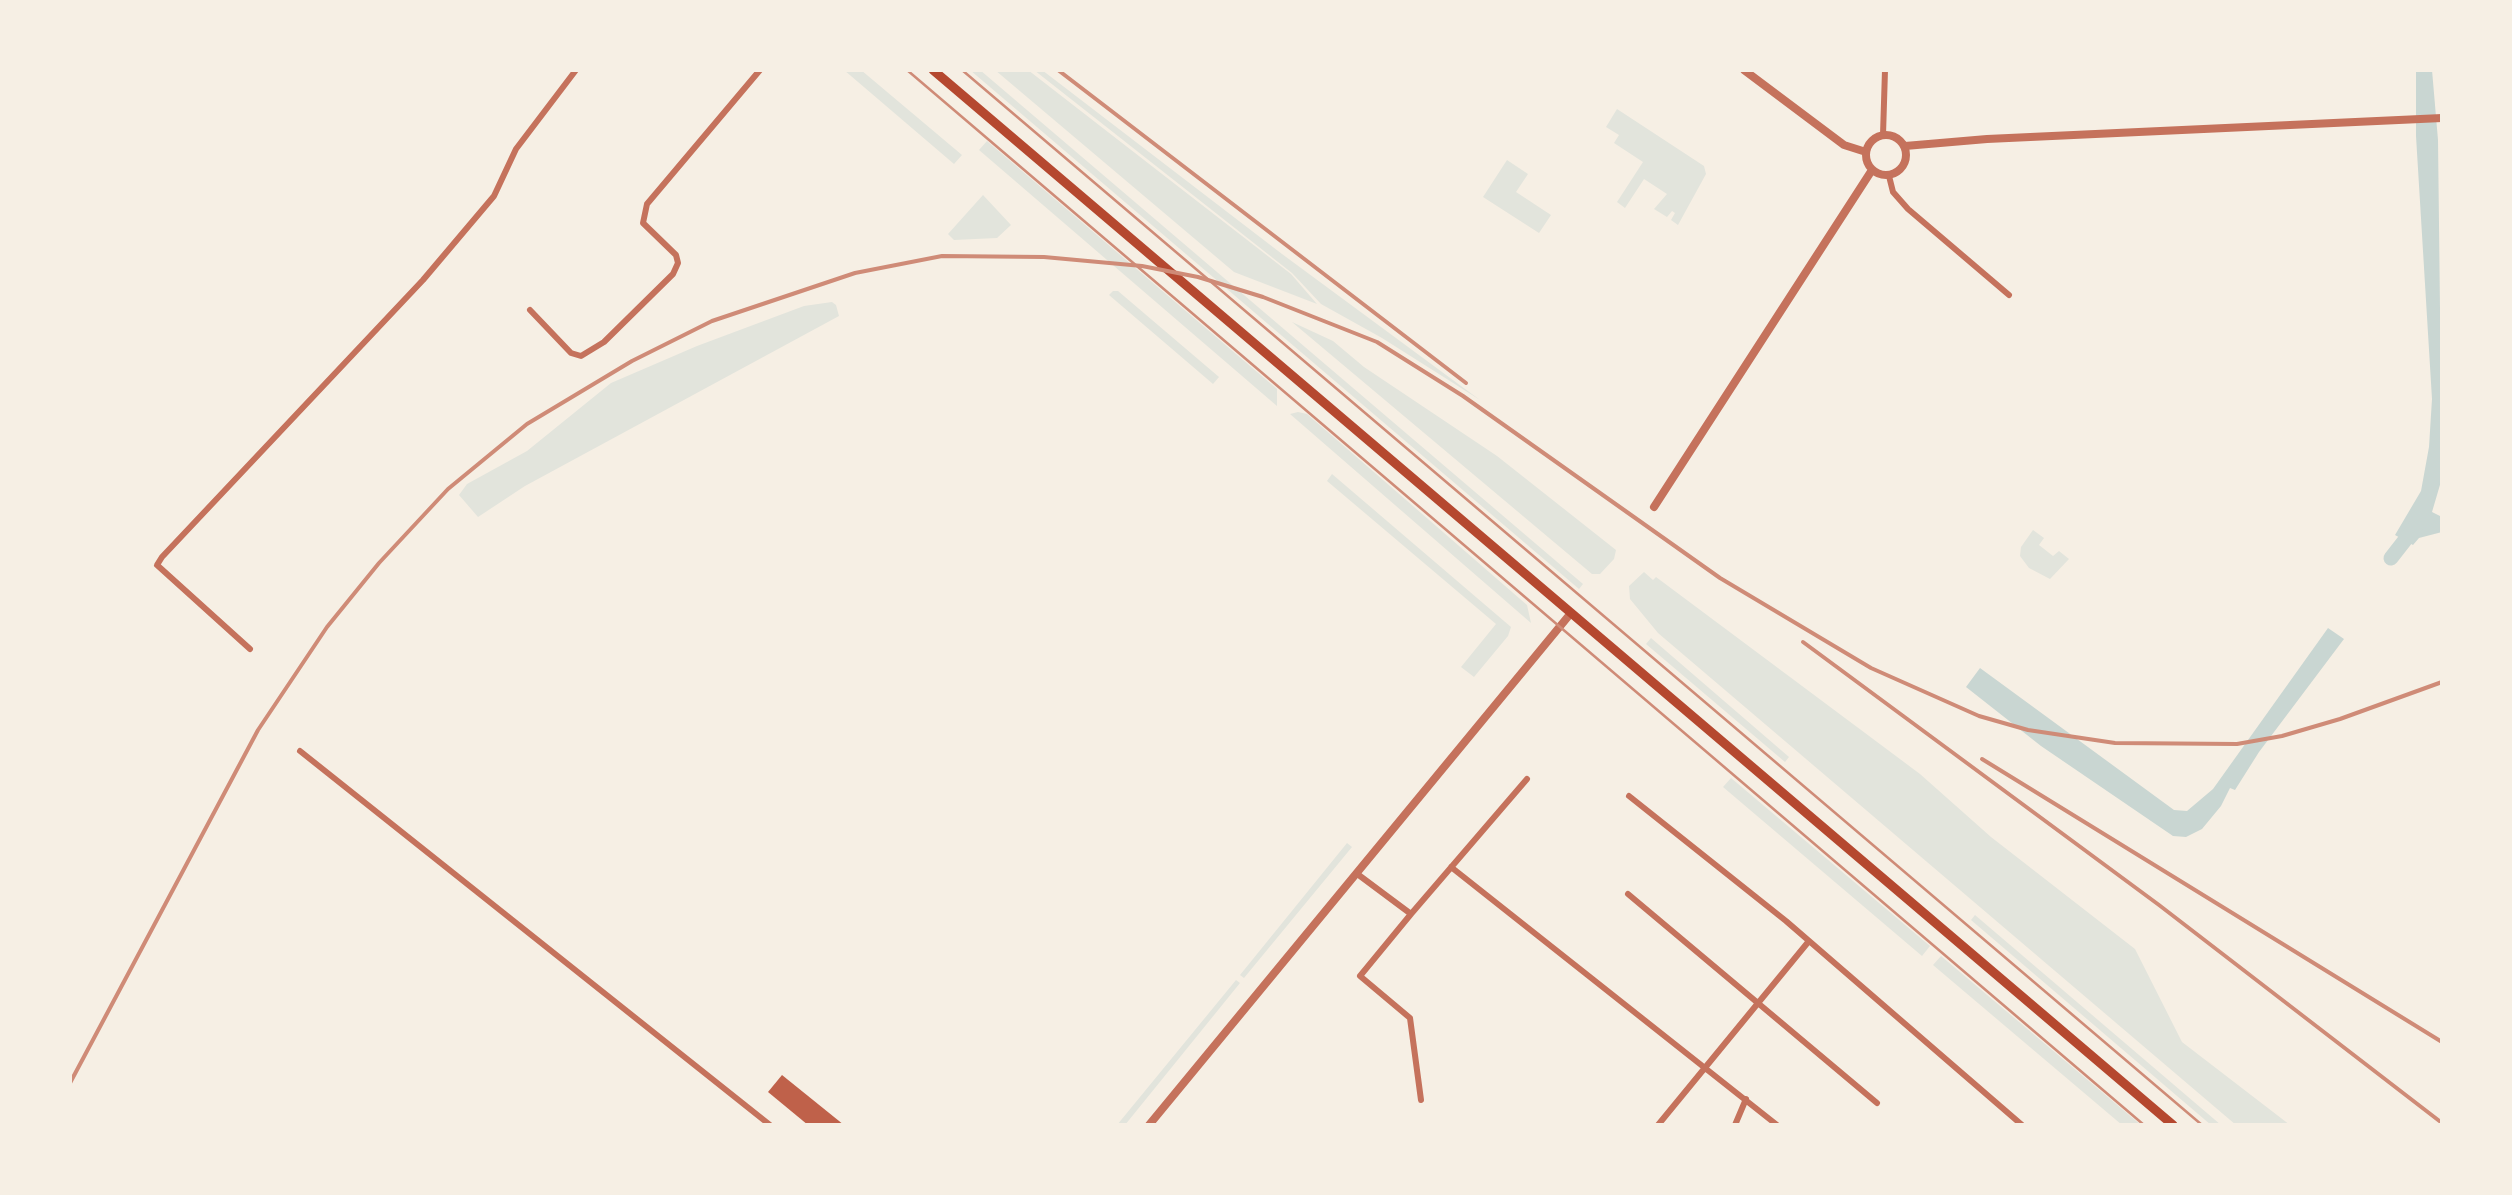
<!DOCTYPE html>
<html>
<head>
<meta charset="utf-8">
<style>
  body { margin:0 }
  #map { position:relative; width:2512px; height:1195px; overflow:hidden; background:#f6efe4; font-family:Literata,serif }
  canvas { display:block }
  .frame { position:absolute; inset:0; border:72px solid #f6efe4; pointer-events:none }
</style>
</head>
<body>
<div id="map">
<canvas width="2512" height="1195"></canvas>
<div class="frame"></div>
</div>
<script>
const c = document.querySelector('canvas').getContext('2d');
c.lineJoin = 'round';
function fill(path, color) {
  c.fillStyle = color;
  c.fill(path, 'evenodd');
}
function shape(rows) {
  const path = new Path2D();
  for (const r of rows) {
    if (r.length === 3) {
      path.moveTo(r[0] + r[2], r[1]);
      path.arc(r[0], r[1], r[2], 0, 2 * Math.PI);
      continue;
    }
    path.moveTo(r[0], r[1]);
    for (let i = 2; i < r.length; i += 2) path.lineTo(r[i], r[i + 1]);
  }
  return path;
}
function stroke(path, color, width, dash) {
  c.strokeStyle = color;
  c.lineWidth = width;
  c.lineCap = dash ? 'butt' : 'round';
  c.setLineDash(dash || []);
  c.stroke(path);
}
const green = shape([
  [844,70,861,70,962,155,954,164],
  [970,70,980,70,1583,584,1579,589],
  [995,70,1028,70,1291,274,1317,304,1234,272],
  [1034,70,1042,70,1282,254,1480,400,1382,338,1321,304,1292,273],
  [1617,109,1704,166,1706,174,1678,225,1671,220,1675,213,1672,211,1667,217,1654,209,1667,194,1644,179,1625,208,1617,202,1643,162,1614,143,1619,135,1606,127],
  [987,141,1277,389,1277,406,979,150],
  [1507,160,1528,174,1516,192,1551,215,1539,233,1483,197],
  [983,195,1011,225,997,238,954,240,948,234],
  [1113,291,1118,291,1219,377,1213,384,1109,295],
  [832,302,836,305,839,316,525,486,478,517,459,495,467,484,527,451,611,383,697,346,804,306],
  [1292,322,1333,341,1364,367,1497,456,1616,550,1614,559,1600,574,1592,574],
  [1298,412,1307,414,1527,605,1531,623,1290,414],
  [1332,474,1511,627,1508,636,1474,677,1461,667,1496,624,1327,481],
  [2033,530,2044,538,2039,545,2053,556,2059,551,2069,559,2050,579,2029,568,2020,556,2021,547],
  [1644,572,1653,580,1656,577,1920,774,1991,837,2135,949,2182,1042,2290,1125,2236,1125,1658,633,1630,599,1629,586],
  [1651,638,1789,757,1785,762,1646,644],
  [1731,778,1930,946,1922,956,1723,787],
  [1347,843,1352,847,1244,978,1240,975],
  [1975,915,2221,1125,2211,1125,1971,920],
  [1941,956,2141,1125,2122,1125,1933,965],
  [1236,980,1240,983,1125,1125,1117,1125]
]);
const water = shape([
  [2416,70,2432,70,2438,140,2442,478,2432,512,2442,517,2442,532,2419,538,2413,545,2395,535,2421,491,2429,447,2432,399,2416,136],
  [2328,628,2344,639,2259,752,2235,790,2230,788,2221,806,2202,829,2186,837,2173,836,2041,746,1966,687,1980,668,2174,810,2187,811,2213,789]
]);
const canal = shape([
  [2391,558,2416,526]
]);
const building = shape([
  [782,1075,844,1125,808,1125,768,1092]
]);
const minor = shape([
  [1883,135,1885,70],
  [1889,176,1893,192,1908,209,2009,295],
  [530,310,571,353,581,356,604,342,673,274,678,263,676,255,643,223,647,204,760,70],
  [250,649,157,565,162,557,423,280,494,196,516,149,576,70],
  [300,751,770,1125],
  [1629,796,1786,921,2022,1125],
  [1451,867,1777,1125],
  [1356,873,1411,914,1527,779],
  [1628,894,1877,1103],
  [1411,914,1360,976,1410,1018,1421,1100],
  [1658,1125,1809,941],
  [1735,1125,1746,1099]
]);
const tertiary = shape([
  [1744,70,1844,145,1866,152],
  [1886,155,20],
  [1905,146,1987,139,2442,118],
  [1654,507,1872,170],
  [1149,1125,1571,613]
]);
const primary = shape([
  [933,70,2173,1125]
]);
const tram = shape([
  [907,70,2144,1125],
  [962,70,2202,1125]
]);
const rail = shape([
  [1058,70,1466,383],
  [1803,642,2159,905,2442,1123],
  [1982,759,2442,1042],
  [70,1083,258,730,327,627,379,563,448,489,527,424,632,361,712,321,855,273,942,256,1044,257,1142,266,1198,277,1263,297,1377,342,1463,396,1720,578,1871,668,1979,716,2028,730,2115,743,2237,744,2282,736,2340,719,2442,682]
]);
fill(green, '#e2e4dc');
fill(water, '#c9d6d2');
stroke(canal, '#c9d6d2', 15);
fill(building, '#bf614a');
stroke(minor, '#c5725c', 6);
stroke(tertiary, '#c5725c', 8);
stroke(primary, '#b5482f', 9);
stroke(tram, '#cf8b77', 2.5);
stroke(rail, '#cf8b77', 4);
</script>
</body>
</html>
